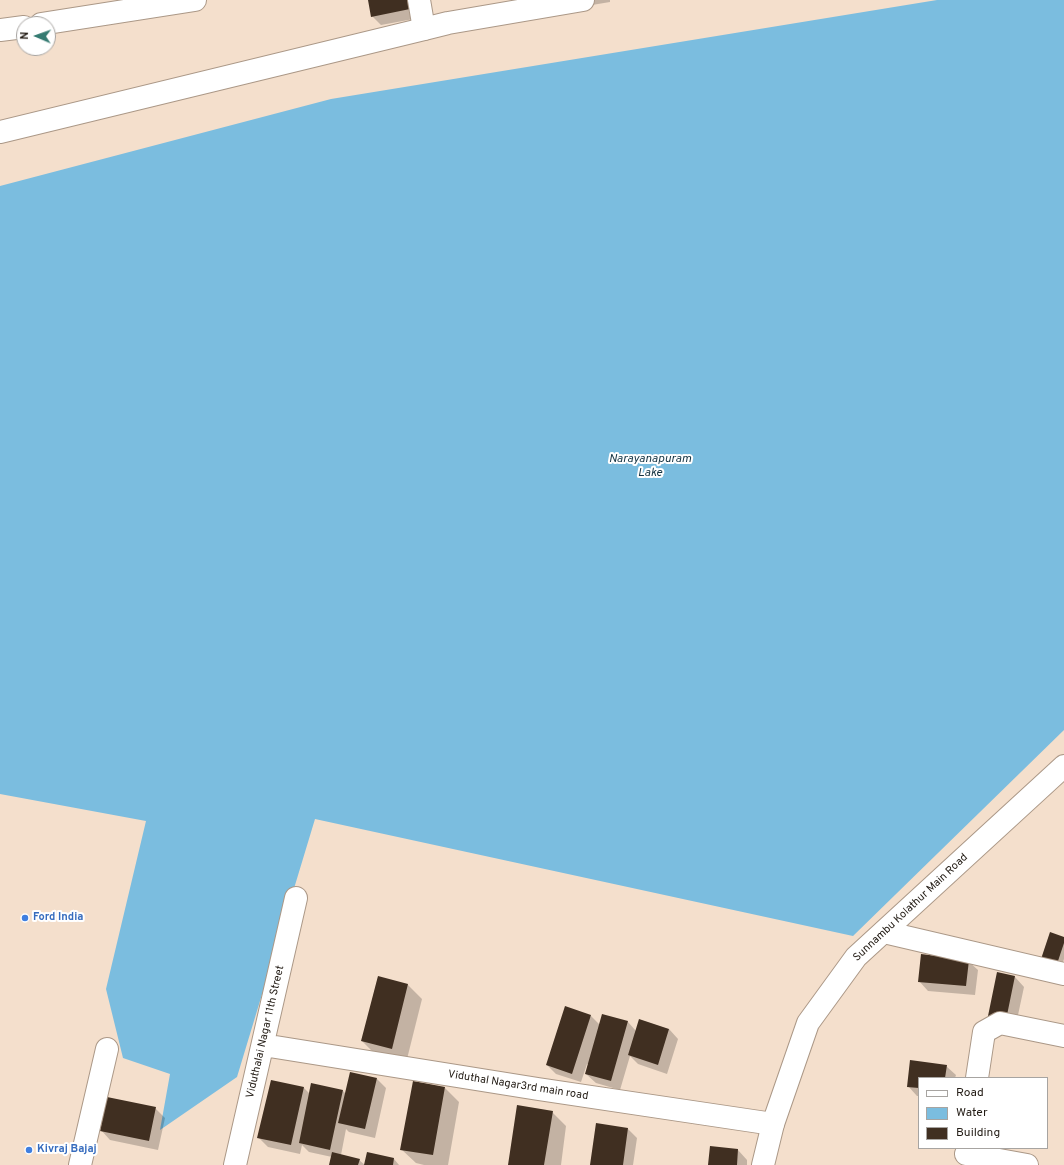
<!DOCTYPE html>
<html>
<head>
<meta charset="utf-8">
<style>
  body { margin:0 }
  #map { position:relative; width:1064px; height:1165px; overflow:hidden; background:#f4dfcc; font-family:Overpass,sans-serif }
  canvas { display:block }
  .legend { position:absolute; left:918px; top:1077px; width:130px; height:72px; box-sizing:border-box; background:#fff; border:1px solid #a7a4a1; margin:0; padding:5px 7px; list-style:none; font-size:12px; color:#231c15 }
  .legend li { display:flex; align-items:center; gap:8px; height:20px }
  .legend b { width:20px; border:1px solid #a7a4a1 }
  .north { position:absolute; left:16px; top:16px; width:40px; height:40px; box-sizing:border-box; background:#fff; border:1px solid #a7a4a1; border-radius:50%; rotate:272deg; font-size:11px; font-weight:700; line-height:16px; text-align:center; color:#231c15 }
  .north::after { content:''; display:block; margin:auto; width:14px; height:18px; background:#357b72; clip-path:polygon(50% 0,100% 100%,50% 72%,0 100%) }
</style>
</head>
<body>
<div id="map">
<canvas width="1064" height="1165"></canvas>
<ul class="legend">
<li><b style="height:5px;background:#fff"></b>Road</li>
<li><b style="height:11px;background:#7bbddf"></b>Water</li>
<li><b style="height:11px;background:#402f21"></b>Building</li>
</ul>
<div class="north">N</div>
</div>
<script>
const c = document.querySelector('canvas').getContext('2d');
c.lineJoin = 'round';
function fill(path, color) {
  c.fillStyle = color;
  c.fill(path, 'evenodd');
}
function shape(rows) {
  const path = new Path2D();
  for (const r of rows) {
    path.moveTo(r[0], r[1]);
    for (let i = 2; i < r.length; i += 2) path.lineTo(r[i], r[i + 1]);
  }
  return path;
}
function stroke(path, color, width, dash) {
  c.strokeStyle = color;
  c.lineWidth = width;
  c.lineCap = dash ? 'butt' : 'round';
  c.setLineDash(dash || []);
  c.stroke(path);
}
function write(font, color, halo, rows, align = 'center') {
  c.font = font + ' Overpass,sans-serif';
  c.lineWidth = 4;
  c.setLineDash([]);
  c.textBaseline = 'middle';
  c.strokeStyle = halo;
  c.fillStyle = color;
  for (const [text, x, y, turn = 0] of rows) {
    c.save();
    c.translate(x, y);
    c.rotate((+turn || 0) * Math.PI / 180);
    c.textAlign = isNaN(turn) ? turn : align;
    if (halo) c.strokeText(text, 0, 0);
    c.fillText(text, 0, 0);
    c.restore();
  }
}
const water = shape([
  [937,0,1064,0,1064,730,853,936,315,819,237,1077,160,1130,170,1074,123,1058,106,989,146,821,0,794,0,186,331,99]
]);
const shadow = shape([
  [369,0,416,0,419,18,381,25,372,16],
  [580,0,610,0,610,2,586,6],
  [1064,938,1064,959,1060,971,1046,966],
  [968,961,978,970,975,995,928,991,919,981],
  [998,973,1015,977,1024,987,1015,1029,989,1016],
  [378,977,408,985,422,999,406,1063,376,1055,362,1041],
  [591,1016,600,1025,628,1022,636,1031,669,1029,678,1039,667,1074,638,1064,630,1056,620,1090,596,1083,586,1074,589,1064,587,1064,581,1082,556,1074,547,1065],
  [911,1061,946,1066,956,1075,955,1078,919,1078,919,1096,917,1096,908,1086],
  [377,1079,386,1088,375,1138,349,1132,346,1129,341,1155,359,1160,365,1165,330,1165,332,1157,309,1152,302,1145,300,1154,268,1147,258,1137,272,1081,304,1088,310,1094,343,1091,346,1094],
  [445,1088,459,1102,448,1165,424,1165,416,1163,401,1149],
  [155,1108,165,1118,158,1150,110,1140,101,1130],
  [552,1112,566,1126,561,1165,509,1165],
  [628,1129,637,1138,633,1165,591,1165],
  [711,1147,738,1150,747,1160,747,1165,709,1165],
  [394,1159,399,1165,365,1165]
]);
const building = shape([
  [368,0,409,0,410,9,371,17],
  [1050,932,1064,937,1064,943,1056,967,1040,962],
  [921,954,969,960,966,986,918,982],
  [997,972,1015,976,1006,1020,988,1016],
  [378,976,408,984,392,1049,361,1041],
  [565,1006,591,1015,572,1074,546,1065],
  [602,1014,628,1021,611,1081,585,1074],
  [639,1019,669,1029,658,1065,628,1055],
  [910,1060,947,1065,945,1078,919,1078,919,1088,907,1087],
  [350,1072,377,1078,365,1129,338,1123],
  [271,1080,304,1087,291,1145,257,1138],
  [413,1081,445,1087,433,1155,400,1150],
  [311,1083,343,1090,330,1150,299,1143],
  [107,1097,156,1107,149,1141,100,1131],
  [517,1105,553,1111,544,1165,508,1165],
  [596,1123,628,1128,623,1165,590,1165],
  [710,1146,738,1149,737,1165,708,1165],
  [332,1152,360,1159,358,1165,329,1165],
  [367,1152,394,1158,393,1165,364,1165]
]);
const street = shape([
  [419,0,424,29],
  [41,24,195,0],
  [0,30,24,27],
  [884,932,1064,974],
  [263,1045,538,1089,773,1124],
  [977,1078,984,1032,1000,1023,1064,1036],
  [966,1154,1027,1165],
  [80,1165,107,1049],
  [235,1165,296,898]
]);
const secondary = shape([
  [0,132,424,29,448,23,583,0],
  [763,1165,773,1124,808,1023,856,957,1064,766]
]);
const markers = [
  [25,918,4,"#3f7fe0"],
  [29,1150,4,"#3f7fe0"]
];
const streetNames = [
  ["Sunnambu Kolathur Main Road",911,908,-43],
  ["Viduthalai Nagar 11th Street",266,1032,-77],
  ["Viduthal Nagar3rd main road",518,1086,9]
];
const shopNames = [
  ["Ford India",33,918],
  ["Kivraj Bajaj",37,1150]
];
const waterNames = [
  ["Narayanapuram",650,460],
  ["Lake",650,474]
];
fill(water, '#7bbddf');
fill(shadow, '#0003');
fill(building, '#402f21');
stroke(street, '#ab9887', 24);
stroke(secondary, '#ab9887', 24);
stroke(street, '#fff', 22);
stroke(secondary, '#fff', 22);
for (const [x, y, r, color] of markers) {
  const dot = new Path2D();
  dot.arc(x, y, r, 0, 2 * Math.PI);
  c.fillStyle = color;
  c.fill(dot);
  stroke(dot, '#fff', 1.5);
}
write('11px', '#231c15', '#fff', streetNames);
write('bold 11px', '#366cbe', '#fff', shopNames, 'left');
write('italic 12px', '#153443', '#fff', waterNames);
</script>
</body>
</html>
